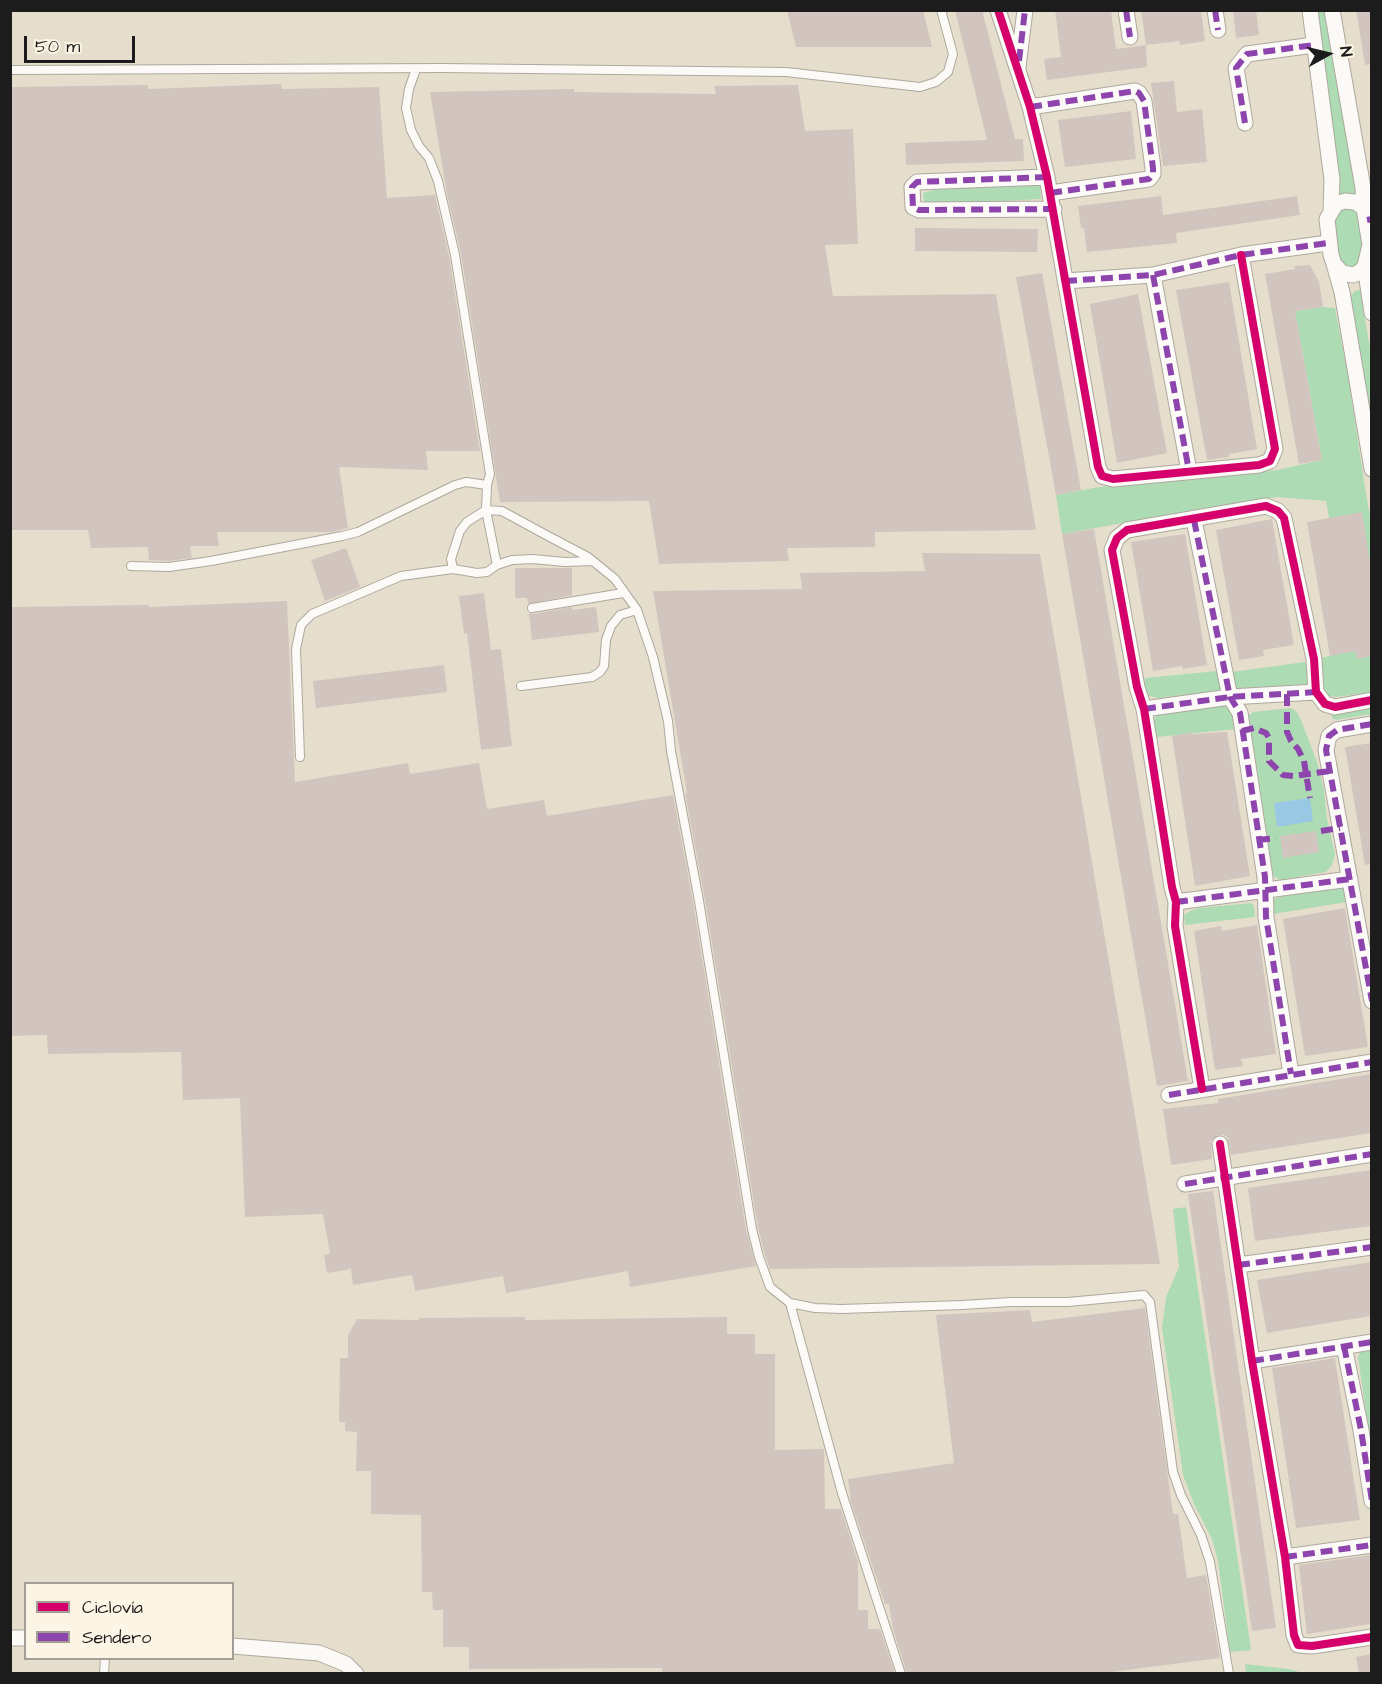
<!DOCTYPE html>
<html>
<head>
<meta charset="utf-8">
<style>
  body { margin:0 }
  #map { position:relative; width:1382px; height:1684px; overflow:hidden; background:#e6decc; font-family:"Architects Daughter",sans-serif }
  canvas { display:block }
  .frame { position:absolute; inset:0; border:12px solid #1c1c1c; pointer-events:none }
  .legend { position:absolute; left:24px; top:1582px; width:210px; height:78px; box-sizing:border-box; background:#fcf5e5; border:2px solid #a29e95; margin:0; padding:8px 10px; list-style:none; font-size:18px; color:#1c1c1c }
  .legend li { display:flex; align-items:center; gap:12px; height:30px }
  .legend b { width:30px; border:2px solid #a29e95 }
  .north { position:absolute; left:1298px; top:24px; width:60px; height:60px; -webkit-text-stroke:4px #fcf5e5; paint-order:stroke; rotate:82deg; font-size:16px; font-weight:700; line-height:24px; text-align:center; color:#1c1c1c }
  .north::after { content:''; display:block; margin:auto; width:21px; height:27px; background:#1c1c1c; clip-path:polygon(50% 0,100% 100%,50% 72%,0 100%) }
  .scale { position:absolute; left:24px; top:36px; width:111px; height:27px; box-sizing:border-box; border:3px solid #1c1c1c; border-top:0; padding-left:8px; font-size:18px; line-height:21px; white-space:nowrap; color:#1c1c1c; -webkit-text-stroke:4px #fcf5e5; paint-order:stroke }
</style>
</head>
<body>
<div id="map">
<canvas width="1382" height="1684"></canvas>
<div class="frame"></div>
<ul class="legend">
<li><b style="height:8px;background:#d6006c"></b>Ciclovía</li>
<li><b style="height:8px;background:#8e44ad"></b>Sendero</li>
</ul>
<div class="north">N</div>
<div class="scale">50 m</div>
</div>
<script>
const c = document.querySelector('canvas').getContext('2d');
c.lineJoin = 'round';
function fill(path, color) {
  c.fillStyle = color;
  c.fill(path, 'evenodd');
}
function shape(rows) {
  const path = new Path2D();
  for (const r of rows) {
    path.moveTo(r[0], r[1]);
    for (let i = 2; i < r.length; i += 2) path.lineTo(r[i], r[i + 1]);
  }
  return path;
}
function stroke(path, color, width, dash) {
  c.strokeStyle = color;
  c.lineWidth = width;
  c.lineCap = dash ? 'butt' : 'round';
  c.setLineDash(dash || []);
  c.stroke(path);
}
const green = shape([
  [1316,11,1327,11,1358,197,1336,195],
  [1040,183,1041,199,934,205,924,203,923,193,937,189],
  [1354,204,1367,229,1357,268,1345,268,1340,262,1331,231,1337,206],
  [1364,289,1365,298,1363,309,1371,353,1371,426,1349,297,1355,291],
  [1323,307,1335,308,1348,376,1366,494,1371,521,1371,692,1337,697,1329,696,1324,689,1320,658,1353,651,1326,501,1277,497,1199,509,1062,534,1056,495,1099,487,1192,480,1277,470,1322,460,1295,311],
  [1305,662,1309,684,1297,687,1256,690,1236,689,1232,672],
  [1217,671,1220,681,1220,691,1157,698,1147,695,1144,689,1145,678],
  [1226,706,1233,710,1236,729,1157,737,1153,725,1155,717,1162,711],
  [1371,707,1371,714,1336,720,1332,718,1332,715,1335,713],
  [1291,708,1296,711,1301,720,1317,762,1324,790,1327,819,1335,854,1332,865,1326,872,1280,880,1273,876,1271,867,1248,716,1253,712],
  [1344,887,1347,902,1273,914,1272,902,1275,898,1312,891],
  [1251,903,1254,906,1255,917,1185,925,1184,915,1190,911,1199,908],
  [1186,1207,1240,1575,1251,1650,1230,1652,1218,1561,1212,1539,1194,1504,1183,1475,1162,1328,1166,1297,1179,1267,1173,1209],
  [1371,1349,1371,1447,1358,1357,1361,1350],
  [1245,1664,1289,1669,1303,1673,1246,1673]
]);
const water = shape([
  [1310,798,1313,821,1277,827,1274,803]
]);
const building = shape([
  [787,10,923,10,932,47,796,47],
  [955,10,982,10,1015,139,1023,139,1024,161,906,165,905,143,987,140],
  [1055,10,1111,10,1116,49,1146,45,1147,67,1047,80,1044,59,1061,57],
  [1141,10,1201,10,1205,41,1180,45,1179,41,1146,45],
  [1233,10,1256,10,1259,35,1236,38],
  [1356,10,1371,10,1371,64,1365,65],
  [1174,81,1177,112,1202,109,1207,162,1163,166,1151,83],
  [281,84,282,89,379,87,387,198,435,195,449,256,480,451,426,451,428,470,339,467,348,528,332,532,217,532,219,546,190,546,192,558,169,561,149,560,148,547,91,548,88,530,10,530,10,87,148,85,148,89],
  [798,85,805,131,853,129,858,244,825,245,833,296,996,294,1036,530,875,532,875,547,787,548,789,561,659,564,649,501,500,502,461,254,447,194,430,92,574,89,574,92,716,94,714,86],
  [1131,111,1136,159,1065,167,1058,120],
  [1161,196,1163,215,1297,196,1300,215,1176,233,1177,243,1087,252,1084,228,1081,228,1078,206],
  [915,228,1038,229,1037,252,915,251],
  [1310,265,1319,282,1323,307,1295,311,1322,460,1299,464,1265,274,1295,269,1294,266],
  [1042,273,1081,490,1056,495,1016,277],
  [1229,282,1257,449,1229,454,1229,457,1207,460,1176,290],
  [1138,294,1167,453,1117,463,1090,304],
  [1362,512,1371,570,1371,656,1357,659,1355,651,1330,656,1307,522],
  [1272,519,1294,645,1263,650,1264,656,1239,660,1216,530],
  [1094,529,1188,1081,1157,1086,1062,534],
  [1185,534,1207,665,1183,669,1182,666,1153,671,1131,542],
  [346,548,360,587,325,601,311,560],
  [922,553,1040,554,1160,1264,770,1269,765,1255,758,1228,705,900,685,793,687,793,653,591,802,589,800,573,925,571],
  [515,568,572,568,572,595,528,604,527,598,515,598],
  [484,593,491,650,501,649,512,746,481,750,467,633,464,634,459,596],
  [287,601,295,782,408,763,410,774,479,763,487,809,544,800,547,816,673,795,693,902,746,1230,756,1266,630,1287,628,1271,506,1293,503,1276,415,1291,412,1275,353,1285,351,1269,327,1273,324,1255,330,1254,323,1214,245,1217,240,1098,183,1100,181,1052,48,1054,47,1035,10,1036,10,607,149,605,149,607],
  [572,607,572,610,596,607,599,632,532,640,529,613,533,614],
  [444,665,447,692,316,708,313,681],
  [1193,732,1193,734,1227,732,1250,876,1195,886,1172,736],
  [1371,743,1371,864,1365,865,1345,747],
  [1316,831,1319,852,1283,858,1280,836],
  [1345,908,1368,1047,1305,1056,1283,919],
  [1257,925,1276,1054,1241,1059,1243,1066,1215,1070,1194,931,1221,926,1222,931],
  [1371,1074,1371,1133,1231,1155,1228,1138,1224,1135,1218,1135,1211,1141,1212,1159,1171,1165,1163,1109,1218,1103,1218,1099],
  [1371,1170,1371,1226,1255,1241,1248,1188],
  [1213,1191,1276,1628,1252,1631,1188,1194],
  [1371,1262,1371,1316,1267,1333,1257,1280],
  [1145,1308,1173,1514,1178,1514,1187,1578,1206,1575,1220,1658,1096,1674,907,1674,893,1629,889,1604,885,1604,851,1502,848,1479,954,1463,936,1315,1030,1310,1032,1322],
  [525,1317,525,1320,727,1317,727,1334,755,1334,755,1354,775,1354,775,1450,824,1449,825,1509,841,1509,858,1562,858,1610,868,1610,868,1629,880,1629,895,1674,662,1674,662,1668,469,1669,469,1647,443,1647,443,1610,433,1610,432,1592,422,1592,421,1515,371,1514,371,1471,356,1471,357,1432,345,1431,345,1422,339,1422,340,1358,348,1358,348,1335,357,1319,419,1320,419,1318],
  [1335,1358,1360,1520,1296,1528,1272,1368],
  [1371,1555,1371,1624,1307,1634,1299,1565],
  [1371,1654,1371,1674,1359,1674,1356,1657]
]);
const lane = shape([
  [416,69,409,89,406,108,411,130,419,146,429,158,438,181,455,255,490,474,487,485,486,510,502,511,548,536,588,557,615,579,637,610,653,657,668,721,671,751,699,901,752,1229,759,1257,770,1287,790,1303,815,1308,841,1309,962,1305,1011,1302,1068,1302,1144,1295,1150,1302,1173,1472,1181,1495,1201,1535,1210,1562,1229,1674],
  [10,70,443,68,786,72,920,87,936,82,948,72,953,54,941,10],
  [131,566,169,567,211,561,342,536,358,532,455,485,466,482,487,485],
  [453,569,477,573,487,572,497,565,512,560,533,559,565,562,592,561],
  [532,608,623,593],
  [521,686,592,677,600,672,604,666,606,640,611,626,620,615,637,610],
  [300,757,296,649,301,625,312,614,401,576,453,569,451,559,460,531,467,522,486,510,497,565],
  [790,1303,842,1493,901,1674],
  [104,1674,105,1658]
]);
const street = shape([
  [998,10,1030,107,1047,177,1098,467,1102,476,1113,479,1259,465,1270,461,1275,449,1241,255],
  [1126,10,1130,37],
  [1215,10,1218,30],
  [1310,10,1332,180,1331,210],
  [1332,10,1363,188,1364,208,1370,245,1365,266,1360,272,1353,275,1342,273,1334,264,1331,255,1327,219,1336,204,1345,201,1355,202,1364,208],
  [1018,67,1025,10],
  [1030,107,1135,91,1139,93,1144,101,1153,168,1153,174,1149,179,1050,193],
  [1245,123,1236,68,1247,54,1314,45],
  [1047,177,917,182,912,187,913,207,919,210,1054,209],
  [1334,264,1342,292,1372,469],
  [1365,266,1372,313],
  [1153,275,1189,471],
  [1065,281,1153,275,1241,255,1328,243],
  [1194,520,1230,697,1240,713,1265,877,1266,917,1291,1074],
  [1144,709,1230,697,1316,692],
  [1372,724,1337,730,1329,736,1326,750,1372,1001],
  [1176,902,1350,879],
  [1202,1089,1175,926,1176,902,1172,887,1149,740,1144,709,1137,687,1112,550,1117,538,1127,530,1266,506,1278,511,1284,518,1314,659,1316,692,1325,704,1335,707,1372,700],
  [1169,1095,1372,1062],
  [1220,1144,1252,1361,1285,1557,1294,1635,1298,1645,1312,1646,1372,1637],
  [1185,1184,1372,1154],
  [1238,1265,1372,1247],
  [1344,1346,1361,1430,1372,1501],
  [1252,1361,1372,1342],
  [1285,1557,1372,1545],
  [10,1638,26,1638],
  [232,1646,319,1653,346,1664,356,1674]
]);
const quiet = shape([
  [1126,10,1130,37],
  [1215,10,1218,30],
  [1019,61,1025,10],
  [1030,107,1135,91,1139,93,1144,101,1153,168,1153,174,1149,179,1050,193],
  [1245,123,1236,68,1247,54,1314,45],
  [1047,177,917,182,912,187,913,207,919,210,1054,209],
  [1367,220,1372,219],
  [1370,245,1372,245],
  [1153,275,1189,471],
  [1065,281,1153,275,1241,255,1328,243],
  [1194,520,1230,697,1240,713,1265,877,1266,917,1291,1074],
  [1287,694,1287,732,1291,741,1298,749,1304,761,1310,798],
  [1144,709,1230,697,1316,692],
  [1372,724,1337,730,1329,736,1326,750,1372,1001],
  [1242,731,1254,728,1266,733,1269,738,1269,761,1283,775,1294,776,1330,771],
  [1321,831,1340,828],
  [1258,840,1276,838],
  [1176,902,1350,879],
  [1169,1095,1372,1062],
  [1185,1184,1372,1154],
  [1238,1265,1372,1247],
  [1344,1346,1361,1430,1372,1501],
  [1252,1361,1372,1342],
  [1285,1557,1372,1545]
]);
const cycleway = shape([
  [998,10,1030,107,1047,177,1098,467,1102,476,1113,479,1259,465,1270,461,1275,449,1241,255],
  [1202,1089,1175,926,1176,902,1172,887,1149,740,1144,709,1137,687,1112,550,1117,538,1127,530,1266,506,1278,511,1284,518,1314,659,1316,692,1325,704,1335,707,1372,700],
  [1220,1144,1252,1361,1285,1557,1294,1635,1298,1645,1312,1646,1372,1637]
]);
fill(green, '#addbb3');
fill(water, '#99c8e5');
fill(building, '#d2c5bf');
stroke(lane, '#ada89d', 10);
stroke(street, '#ada89d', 17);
stroke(lane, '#fbfaf7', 8);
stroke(street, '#fbfaf7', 15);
stroke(quiet, '#8e44ad', 6, [12, 6]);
stroke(cycleway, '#d6006c', 8);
</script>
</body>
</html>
